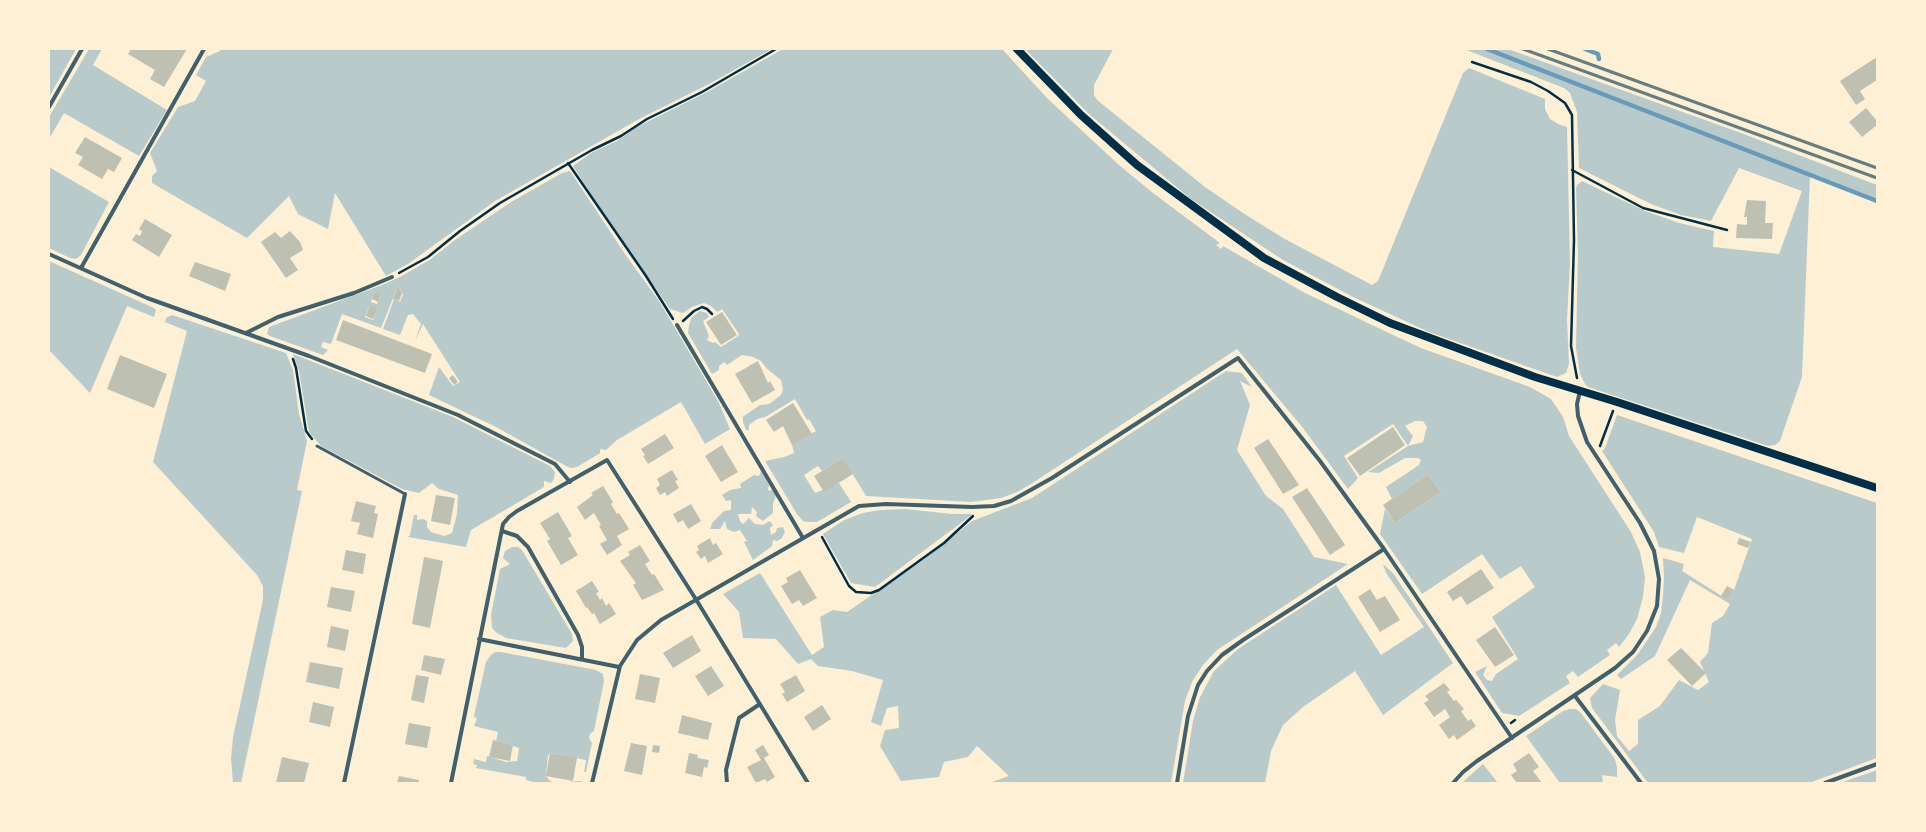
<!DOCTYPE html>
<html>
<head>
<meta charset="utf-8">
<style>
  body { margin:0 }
  #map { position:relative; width:1926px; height:832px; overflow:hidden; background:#fdf0d5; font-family:Ubuntu,sans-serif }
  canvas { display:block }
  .frame { position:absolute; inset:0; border:50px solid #fdf0d5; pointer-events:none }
</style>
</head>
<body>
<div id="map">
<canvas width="1926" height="832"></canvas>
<div class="frame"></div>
</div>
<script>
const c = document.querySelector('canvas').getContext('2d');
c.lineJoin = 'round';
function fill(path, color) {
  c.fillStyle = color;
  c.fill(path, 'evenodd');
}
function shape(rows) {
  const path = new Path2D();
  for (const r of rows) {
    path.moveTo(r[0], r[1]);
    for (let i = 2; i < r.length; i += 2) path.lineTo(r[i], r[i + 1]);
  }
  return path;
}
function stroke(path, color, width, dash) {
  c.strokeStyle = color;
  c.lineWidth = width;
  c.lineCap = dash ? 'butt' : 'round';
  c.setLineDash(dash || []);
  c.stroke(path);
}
const green = shape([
  [49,49,76,49,49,97],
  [89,49,102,49,93,65,167,110,139,156,64,113,49,139,49,117],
  [220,49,772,49,709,84,641,118,495,201,408,264,386,276,335,193,328,229,298,214,289,196,247,238,152,183,152,176,157,171,150,153,178,107,195,101,206,81,196,75,206,57,220,51],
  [783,49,1002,49,1048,99,1119,165,1153,193,1220,243,1216,245,1221,249,1223,246,1305,293,1391,334,1421,348,1530,387,1551,399,1563,417,1569,436,1631,532,1640,552,1645,577,1643,597,1637,619,1629,634,1619,647,1616,643,1607,650,1610,655,1578,677,1573,671,1566,676,1570,683,1519,716,1502,713,1475,672,1487,666,1483,675,1487,680,1492,681,1496,674,1518,659,1492,617,1535,587,1521,566,1500,579,1482,554,1422,594,1380,534,1385,509,1395,523,1441,492,1428,474,1392,499,1386,487,1419,465,1421,460,1418,458,1405,458,1379,473,1368,472,1408,446,1393,424,1344,456,1358,478,1348,489,1303,428,1237,349,1031,484,1017,492,1001,498,971,502,866,496,843,458,822,471,818,466,804,475,815,493,839,483,851,502,817,522,808,522,803,521,797,514,765,461,784,457,794,453,792,445,816,431,809,419,807,420,795,399,765,417,757,419,749,425,749,430,746,430,743,422,743,415,744,416,760,405,769,404,781,395,783,389,781,380,767,369,761,361,753,357,742,355,727,365,724,362,719,366,719,370,712,374,688,333,689,325,692,317,700,311,707,313,709,317,703,321,709,336,707,340,713,343,715,342,721,347,738,336,739,334,722,309,717,312,711,306,704,303,692,307,683,313,670,309,600,209,573,166,591,153,617,141,637,127,707,92],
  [1415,421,1423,421,1427,427,1423,442,1408,446,1413,436,1405,426],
  [1025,49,1113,49,1094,85,1094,95,1097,100,1205,187,1243,213,1283,238,1372,285,1378,281,1463,73,1469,68,1545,99,1545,109,1550,119,1558,124,1567,127,1570,264,1567,320,1569,364,1566,373,1557,377,1429,332,1355,298,1283,260,1191,199,1089,114],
  [1464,49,1508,49,1741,133,1877,185,1877,201,1810,175,1802,377,1780,441,1775,445,1768,446,1588,387,1585,384,1580,374,1576,348,1578,252,1576,188,1577,185,1582,181,1645,211,1679,223,1714,231,1713,247,1779,254,1802,191,1739,168,1711,221,1681,215,1651,204,1579,168,1577,112,1570,93,1564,88],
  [49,167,109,202,81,255,76,259,70,258,49,248],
  [570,171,627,257,659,301,718,401,730,429,705,444,681,402,617,440,606,450,600,449,600,453,597,455,577,467,571,468,566,466,496,427,429,395,439,367,453,386,460,382,423,324,415,341,421,324,413,314,408,315,400,335,383,329,394,299,400,302,403,294,398,286,381,328,342,314,331,344,323,342,321,347,328,350,323,355,270,336,267,334,269,327,382,285,400,277,431,259,455,240,511,202,562,173],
  [374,292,381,295,377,304,371,302],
  [370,305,378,308,373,320,365,317],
  [49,261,154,308,156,310,154,317,127,306,90,393,49,350],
  [172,315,286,353,293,370,299,414,307,441,297,490,302,491,241,783,233,783,231,759,233,737,263,600,263,586,257,575,153,462,187,331,165,322,166,318],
  [293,354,453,417,550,466,555,472,554,479,551,483,544,481,544,487,471,530,466,547,408,537,410,535,414,515,417,515,417,520,423,519,427,521,427,527,431,532,444,536,452,533,457,514,458,495,439,489,432,483,419,493,402,489,321,446,309,432,299,371],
  [1226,371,1242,373,1252,387,1240,381,1250,405,1237,450,1266,496,1283,509,1314,557,1348,564,1217,650,1203,665,1192,682,1185,701,1171,783,989,783,1009,776,977,746,968,757,944,762,939,777,901,781,880,746,885,730,899,728,898,706,887,708,881,726,871,722,883,680,852,671,818,666,811,659,798,664,776,639,743,638,739,612,723,594,760,573,812,655,824,647,820,617,833,610,847,612,926,558,972,521,1032,498],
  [1617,415,1877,503,1877,758,1809,783,1648,783,1592,708,1590,698,1603,684,1620,690,1615,720,1617,736,1629,751,1638,744,1638,720,1660,706,1679,680,1698,690,1709,682,1700,662,1708,653,1712,623,1723,616,1730,604,1690,580,1655,656,1621,679,1617,675,1638,654,1656,627,1661,613,1663,596,1664,577,1663,558,1684,564,1682,571,1728,600,1734,590,1752,539,1697,517,1684,553,1659,547,1654,532,1602,451,1605,448],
  [761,471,769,485,768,490,770,491,772,489,776,495,773,504,773,513,763,521,756,516,757,512,752,507,751,514,738,514,740,521,743,524,749,518,755,524,763,525,770,521,773,525,770,528,771,535,776,532,777,528,783,527,785,532,781,539,777,541,773,540,772,546,753,560,744,542,747,541,740,530,734,532,727,529,725,521,720,529,710,529,712,523,724,511,731,510,731,500,726,501,722,495,730,490,741,488,740,484,754,475,759,476],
  [906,509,951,514,973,514,875,587,851,583,823,534,844,520,863,513,880,510],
  [512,547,518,547,522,550,572,634,573,641,566,648,506,638,497,633,492,628,491,615,500,569,510,564,503,558,505,551],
  [1383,564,1393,573,1453,663,1383,715,1355,671,1303,707,1283,725,1271,751,1265,783,1183,783,1193,721,1200,697,1214,671,1238,649,1336,585,1381,655,1424,627,1386,573],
  [495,652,501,652,596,670,603,674,604,681,594,731,590,734,589,738,592,743,586,772,584,772,586,760,550,753,548,756,546,776,550,781,557,783,579,781,582,781,581,783,537,783,526,780,526,777,476,768,477,765,473,764,474,759,486,762,487,756,506,762,517,761,519,748,513,746,513,745,496,741,498,732,474,726,477,719,474,716,486,662,491,655],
  [1570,709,1576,709,1581,713,1615,759,1617,767,1617,777,1602,775,1603,783,1560,783,1526,736,1563,711],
  [1483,764,1498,783,1463,783,1465,780],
  [1877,770,1877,783,1842,783,1843,782]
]);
const stream = shape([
  [1487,49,1877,201],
  [1585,49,1598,54,1599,59]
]);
const building = shape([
  [131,49,187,49,164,87,150,79,155,70,128,54],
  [1877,57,1877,80,1860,91,1865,99,1856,105,1840,81],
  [1866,108,1877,121,1877,125,1862,137,1849,122],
  [85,137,122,158,114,172,108,169,102,179,78,165,83,157,75,153],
  [1747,200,1766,201,1765,223,1773,223,1772,239,1736,238,1737,224,1747,225,1747,217,1744,217],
  [145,219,172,235,159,257,132,240,136,234,140,236,142,231,139,229],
  [290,231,300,242,303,250,290,258,298,270,286,278,261,242,275,232,281,238],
  [195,262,231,274,225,291,189,276],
  [398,286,402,293,399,301,393,299],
  [374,292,381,294,378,302,372,299],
  [370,305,378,308,373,319,366,316],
  [722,312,737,335,721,345,706,322],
  [343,320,432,354,425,373,336,340],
  [120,355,167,374,154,408,107,389],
  [758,361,768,383,770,381,775,390,752,403,735,374],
  [453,375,458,382,454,385,449,378],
  [793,403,812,434,792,445,783,426,774,432,766,420],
  [1393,427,1405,445,1360,476,1347,458],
  [665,434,674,448,648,464,643,456,645,455,641,449],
  [1268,439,1299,485,1283,494,1254,448],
  [722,445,738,472,721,482,705,456],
  [843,458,853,474,824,492,814,476],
  [672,470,678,480,675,481,679,488,667,496,665,492,660,495,656,488,660,485,657,479],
  [1428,474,1441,492,1395,523,1383,505],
  [603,486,613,502,611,504,617,514,619,513,629,529,617,536,622,545,607,555,600,544,607,540,599,526,601,525,598,520,594,513,585,520,577,507,593,495,591,493],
  [1307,488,1345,545,1330,555,1292,497],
  [436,495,455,498,450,525,431,521],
  [356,501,376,506,374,513,378,514,373,538,357,534,360,523,351,521],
  [691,504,701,521,688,529,683,520,678,523,673,514],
  [558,512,572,536,568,538,578,555,561,565,547,541,550,539,540,523],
  [710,538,713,545,716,543,723,554,708,563,705,556,701,559,696,552,699,550,697,546],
  [1739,538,1751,542,1748,548,1737,544],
  [640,545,650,561,645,564,652,575,654,574,664,590,642,600,633,585,636,583,620,561,630,555,628,552],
  [346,550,366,554,363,574,342,570],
  [424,557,443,561,430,628,412,624],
  [1481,569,1494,588,1467,605,1461,596,1453,601,1447,592],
  [800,570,817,598,803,606,799,600,792,604,781,586,788,582,786,578],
  [592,581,599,592,596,593,600,600,602,598,606,606,609,603,616,614,600,624,594,613,592,614,587,607,586,608,576,591],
  [1727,586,1734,590,1728,600,1721,596],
  [331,587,355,591,351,612,327,607],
  [1370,589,1377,600,1385,596,1400,620,1380,632,1358,597],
  [331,626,349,630,345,651,327,647],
  [1495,627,1514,655,1495,667,1476,640],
  [692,635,701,651,673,668,663,653],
  [1681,648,1706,673,1692,686,1667,660],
  [424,655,445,659,441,675,421,670],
  [310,662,343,668,339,689,306,682],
  [711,666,724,686,708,696,695,676],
  [640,674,660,678,655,703,635,699],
  [416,675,429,677,424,703,411,700],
  [796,675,805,691,787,702,782,694,785,692,780,684],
  [1444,683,1450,690,1447,692,1454,701,1456,700,1464,709,1461,711,1468,721,1471,719,1476,726,1457,740,1454,735,1449,739,1439,725,1450,717,1445,709,1434,717,1424,703,1429,700,1425,696],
  [313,702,334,707,330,727,309,722],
  [822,705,831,719,813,731,804,717],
  [682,715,712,723,708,740,678,733],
  [409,723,431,727,427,748,405,744],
  [493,740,513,745,510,761,489,757],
  [631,743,647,746,642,775,624,771],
  [653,745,660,746,659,753,652,752],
  [763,745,769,755,764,758,775,777,767,782,765,779,756,783,747,767,761,760,755,750],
  [550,753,577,758,573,781,546,776],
  [689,753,698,755,697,758,709,760,707,768,704,767,702,777,685,773],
  [1529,753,1539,767,1533,771,1542,783,1517,783,1511,775,1517,771,1513,764],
  [282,757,309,763,304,783,276,783],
  [399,776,419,780,419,783,397,783]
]);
const path = shape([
  [1472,62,1531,82,1548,91,1565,103,1572,115,1574,240,1571,346,1577,378],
  [568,163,646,276,673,319],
  [1572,170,1643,208,1727,230],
  [399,273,428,257,460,231,500,203,592,150,621,136,647,119,702,92,776,49],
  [683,321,694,311,702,307,707,309,712,314],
  [293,359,296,368,306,431,312,439],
  [1600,446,1613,411],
  [822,537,849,586,856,592,871,593,879,590,944,543,973,516],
  [1511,723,1515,720]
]);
const service = shape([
  [317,446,405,494]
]);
const minor = shape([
  [49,107,82,49],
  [49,254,147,298,309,356,458,415,555,464,570,482],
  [81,268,204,49],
  [677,325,803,538],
  [246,333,278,317,354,293,392,277],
  [502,531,517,536,528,547,578,635,582,647,582,659],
  [479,639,619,667],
  [1575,696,1641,783],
  [344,783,405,494],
  [451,783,503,524,509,517,517,511,607,460,697,601,808,783],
  [592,783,620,666,637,640,661,620,859,506,886,504,972,507,994,506,1011,501,1052,478,1238,358,1320,461,1384,549,1512,738],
  [727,783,726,770,739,718,760,704],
  [1177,783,1188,716,1198,685,1207,671,1222,655,1243,640,1384,549],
  [1453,783,1463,772,1477,761,1615,668,1633,652,1647,631,1657,606,1659,579,1654,551,1640,523,1587,442,1578,416,1577,404,1580,391],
  [1825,783,1877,764]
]);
const secondary = shape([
  [1017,49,1081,115,1137,165,1264,258,1337,297,1390,323,1535,377,1617,402,1877,488]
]);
const rail = shape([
  [1523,49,1877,178],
  [1548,49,1877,168]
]);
fill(green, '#b9caca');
stroke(stream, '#669bbc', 4.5);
fill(building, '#bec0b2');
stroke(path, '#003049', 2.5);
stroke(service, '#3f606c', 3);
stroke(minor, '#3f606c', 4);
stroke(secondary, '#003049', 8);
stroke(rail, '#657d81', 3);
</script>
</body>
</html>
